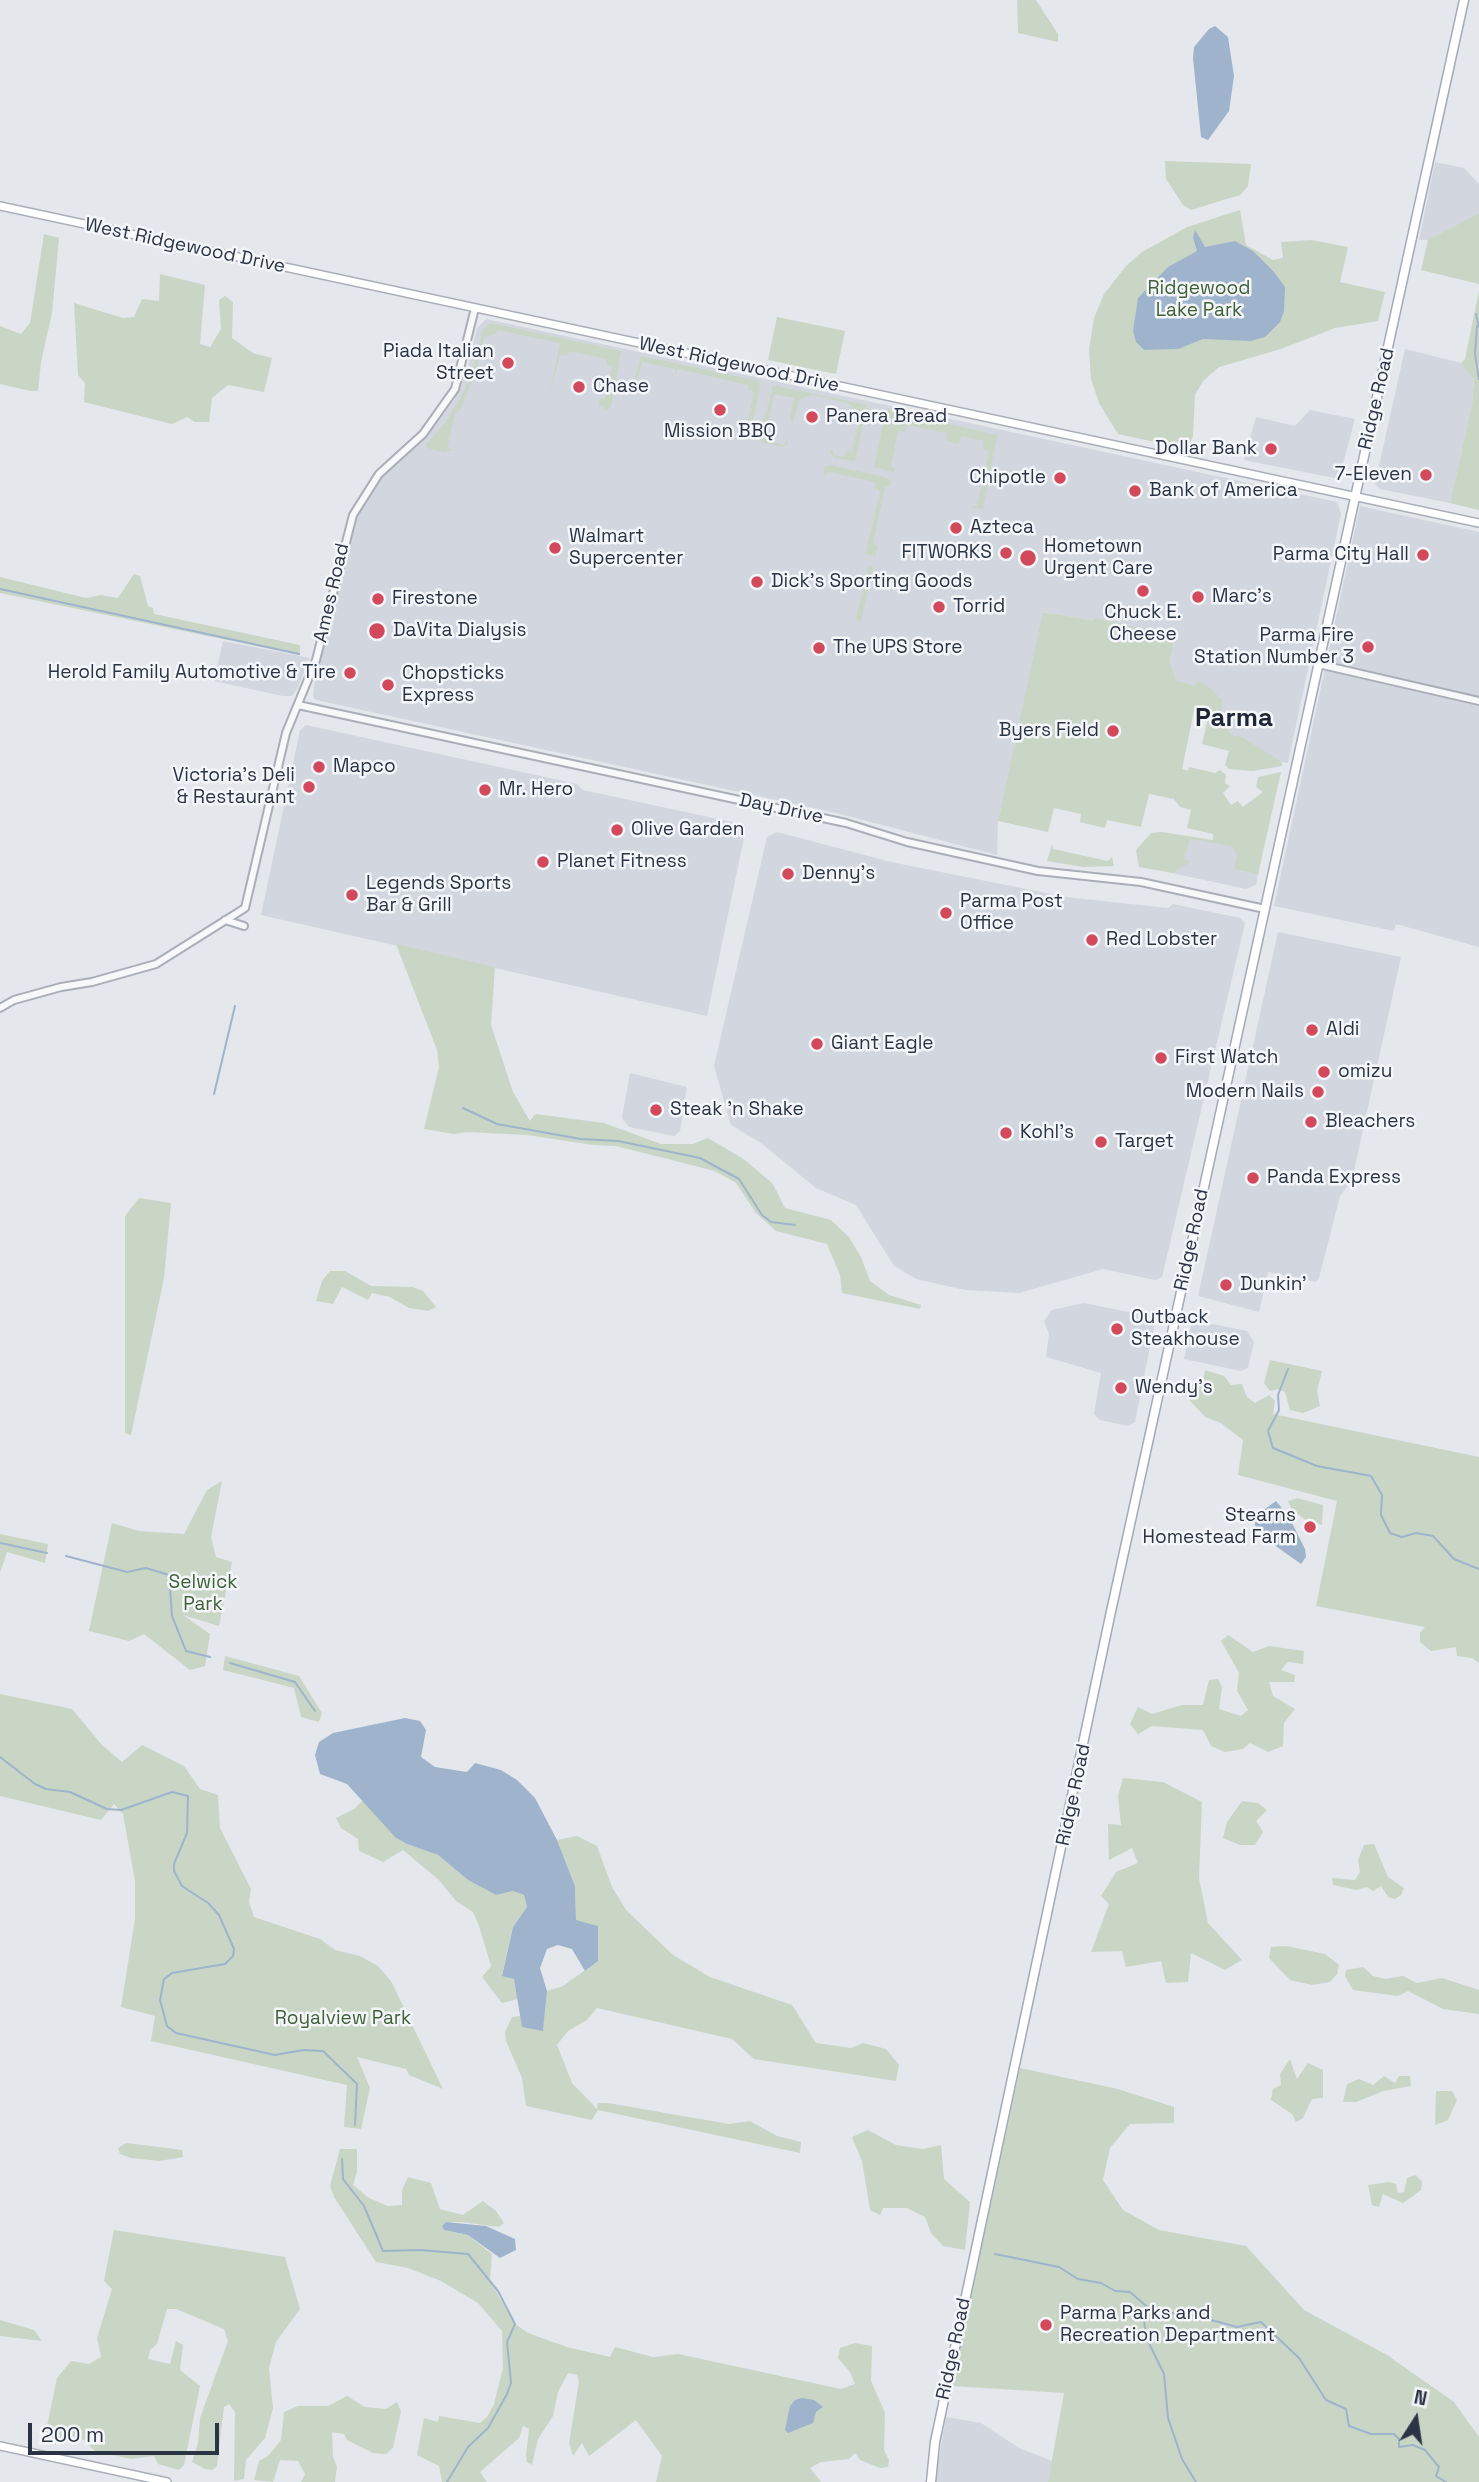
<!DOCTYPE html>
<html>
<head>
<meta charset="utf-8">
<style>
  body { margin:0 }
  #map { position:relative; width:1479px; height:2482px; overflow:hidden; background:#e4e7ec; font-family:"Space Grotesk",sans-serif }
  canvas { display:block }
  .north { position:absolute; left:1381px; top:2384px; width:70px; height:70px; -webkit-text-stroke:5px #f4f6f9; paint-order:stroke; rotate:12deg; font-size:19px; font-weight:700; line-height:28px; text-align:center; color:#2b3445 }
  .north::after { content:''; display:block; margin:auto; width:24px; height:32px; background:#2b3445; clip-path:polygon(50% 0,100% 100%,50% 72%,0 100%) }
  .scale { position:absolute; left:28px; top:2423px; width:191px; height:32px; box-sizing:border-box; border:4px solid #2b3445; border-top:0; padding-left:9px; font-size:21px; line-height:24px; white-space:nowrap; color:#2b3445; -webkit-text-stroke:5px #f4f6f9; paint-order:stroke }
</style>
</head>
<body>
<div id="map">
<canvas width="1479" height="2482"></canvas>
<div class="north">N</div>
<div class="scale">200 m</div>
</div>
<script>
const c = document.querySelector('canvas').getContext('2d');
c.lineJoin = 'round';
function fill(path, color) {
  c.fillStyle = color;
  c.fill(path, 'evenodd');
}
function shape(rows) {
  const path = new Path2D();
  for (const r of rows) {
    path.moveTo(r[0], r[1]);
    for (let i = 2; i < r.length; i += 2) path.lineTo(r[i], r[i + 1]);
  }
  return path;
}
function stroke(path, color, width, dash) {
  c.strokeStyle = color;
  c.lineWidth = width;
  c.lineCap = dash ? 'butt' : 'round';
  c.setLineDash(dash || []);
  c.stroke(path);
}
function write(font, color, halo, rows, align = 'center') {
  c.font = font + ' "Space Grotesk",sans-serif';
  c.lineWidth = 5;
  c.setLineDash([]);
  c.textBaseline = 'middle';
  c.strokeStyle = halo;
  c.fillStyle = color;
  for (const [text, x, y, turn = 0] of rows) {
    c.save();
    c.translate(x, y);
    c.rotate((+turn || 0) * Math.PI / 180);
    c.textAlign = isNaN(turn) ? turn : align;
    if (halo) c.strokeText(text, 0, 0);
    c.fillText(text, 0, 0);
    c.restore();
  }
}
const built = shape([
  [1435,162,1464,168,1479,184,1479,213,1428,240,1419,240],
  [486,319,1337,502,1341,514,1288,763,1242,751,1224,737,1202,689,1176,680,1170,662,1175,637,1044,612,998,821,997,855,836,813,316,700,313,697,314,686,355,520,378,479,435,426,455,399,468,367,477,328],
  [1405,349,1461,363,1474,380,1472,404,1450,503,1380,489,1375,484],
  [1310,410,1355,419,1339,479,1244,460,1256,417,1295,426],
  [1360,506,1479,532,1479,947,1396,924,1394,931,1274,906],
  [223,641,295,655,310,658,297,689,292,696,283,696,214,681],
  [306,725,577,784,583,790,741,824,746,828,707,1016,261,915,300,730],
  [777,832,891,862,1066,897,1168,908,1173,904,1240,918,1245,923,1162,1277,1155,1280,1103,1269,1019,1293,965,1290,916,1279,894,1266,856,1205,816,1188,761,1143,731,1125,714,1066,767,837],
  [1173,834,1263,850,1256,885,1246,889,1167,872],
  [1278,932,1401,957,1352,1180,1340,1196,1319,1278,1316,1282,1268,1272,1259,1312,1198,1296],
  [630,1073,687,1087,680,1131,674,1136,629,1127,622,1118],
  [1084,1303,1148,1316,1155,1322,1135,1422,1128,1426,1100,1420,1094,1414,1101,1373,1046,1357,1049,1334,1044,1321,1052,1310],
  [1198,1321,1247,1331,1254,1342,1248,1368,1241,1371,1184,1359,1191,1325],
  [946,2417,981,2423,1019,2448,1052,2461,1048,2482,935,2482]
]);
const green = shape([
  [1017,0,1036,0,1058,34,1058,42,1018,33],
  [1165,161,1251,164,1248,186,1240,195,1191,210,1183,205,1166,179],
  [1240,210,1246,245,1273,260,1283,258,1281,242,1311,240,1348,247,1340,282,1385,292,1378,321,1335,328,1281,349,1219,367,1203,381,1195,395,1193,436,1187,449,1118,434,1099,403,1091,379,1089,349,1094,318,1104,294,1126,266,1142,252,1187,227],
  [1479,213,1479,284,1421,270,1428,240],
  [44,234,59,238,52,313,41,362,38,391,30,391,0,384,0,326,21,334,30,323],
  [160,274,205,285,200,344,210,347,221,329,219,300,225,296,233,302,232,338,253,353,272,358,264,392,228,385,212,398,209,422,195,422,187,417,172,424,84,402,85,383,78,375,74,303,123,318,134,317,142,299,159,301],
  [1479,291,1479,510,1450,503,1472,404,1474,380,1461,363,1465,359],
  [777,317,845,331,836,374,768,360],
  [491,323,621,351,611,406,607,410,599,405,600,398,605,399,612,366,607,364,607,359,569,351,567,356,560,355,549,397,560,343,497,330,496,334,484,337,477,368,460,411,455,413,447,449,452,449,445,453,428,448,426,444,446,422,460,399,473,371,483,329],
  [641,356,759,381,760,387,750,434,745,435,754,392,748,390,748,385,678,369,675,375,675,369,642,362,638,379,635,378],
  [773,385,867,405,855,461,834,458,830,452,832,449,834,455,844,457,846,451,852,452,861,413,847,403,812,395,799,400,793,424,790,419,794,398,774,394,766,432,770,435,770,441,784,445,787,440,788,443,782,447,761,442,760,436],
  [886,409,997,435,983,509,971,507,977,506,989,451,983,449,984,441,961,436,959,444,946,441,947,433,906,425,905,432,898,431,891,466,895,468,894,472,874,467],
  [829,465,885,477,891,481,890,487,885,487,873,543,878,546,875,556,861,553,866,552,880,491,874,488,875,482,829,472,824,476,824,467],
  [869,565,873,567,861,622,856,619],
  [134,574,140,576,148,606,153,608,154,614,300,645,300,655,0,593,0,577,86,598,101,595,118,598],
  [1043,612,1094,621,1095,618,1175,636,1170,662,1176,680,1194,686,1198,681,1210,688,1222,700,1221,722,1234,737,1238,735,1282,762,1282,766,1253,771,1229,769,1225,765,1229,751,1202,744,1210,710,1195,706,1182,769,1188,771,1189,767,1215,773,1220,770,1226,775,1225,783,1230,786,1223,793,1231,805,1238,801,1243,807,1263,792,1256,787,1258,777,1281,772,1258,874,1234,869,1237,854,1232,846,1190,839,1184,859,1190,862,1173,873,1139,867,1136,850,1151,833,1162,832,1213,840,1213,834,1187,828,1191,810,1180,807,1174,799,1149,794,1141,827,1107,820,1105,828,1084,823,1080,822,1081,814,1054,808,1048,832,998,821],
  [1052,844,1053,849,1108,861,1112,857,1114,866,1083,867,1047,861],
  [396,944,495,967,491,1025,513,1092,530,1121,535,1114,604,1123,661,1144,693,1144,708,1138,745,1160,773,1184,785,1208,831,1220,849,1237,861,1257,870,1281,889,1295,921,1305,920,1309,842,1293,840,1275,827,1244,776,1231,756,1213,736,1183,715,1171,616,1146,593,1145,527,1135,466,1132,454,1134,424,1129,439,1067,437,1050],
  [139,1198,171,1203,164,1278,131,1435,125,1433,125,1216],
  [330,1271,345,1271,371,1286,413,1287,423,1291,436,1307,428,1311,409,1308,390,1297,372,1293,368,1300,342,1287,333,1304,316,1301,322,1281],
  [1270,1360,1322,1371,1317,1391,1320,1406,1303,1413,1290,1410,1285,1392,1278,1389,1270,1391,1264,1383],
  [1205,1370,1224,1376,1231,1385,1242,1384,1247,1397,1255,1403,1269,1395,1275,1401,1273,1414,1479,1457,1479,1663,1472,1658,1457,1656,1456,1647,1431,1651,1420,1642,1420,1633,1425,1627,1316,1606,1337,1501,1238,1475,1243,1440,1221,1423,1205,1417,1183,1393,1186,1384,1202,1384],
  [222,1481,211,1537,216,1557,232,1562,219,1626,183,1615,210,1634,205,1666,190,1670,144,1634,129,1641,89,1631,112,1523,139,1531,184,1534,207,1490],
  [1297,1498,1323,1505,1322,1525,1306,1520,1292,1510,1288,1501],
  [0,1534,48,1544,45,1563,7,1552,0,1573],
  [1228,1635,1253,1652,1269,1646,1304,1651,1303,1664,1288,1662,1281,1670,1295,1675,1294,1682,1269,1682,1273,1696,1295,1709,1284,1723,1283,1746,1268,1752,1250,1743,1243,1749,1225,1752,1211,1746,1203,1730,1152,1726,1138,1734,1130,1724,1138,1707,1152,1714,1182,1705,1203,1705,1209,1680,1218,1679,1222,1687,1219,1709,1241,1716,1248,1710,1237,1691,1239,1673,1221,1641],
  [225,1656,299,1676,322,1713,319,1722,301,1717,294,1688,223,1670],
  [0,1694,72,1709,102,1745,122,1762,142,1745,184,1766,200,1789,218,1795,220,1828,251,1889,249,1902,254,1917,320,1939,335,1950,360,1956,378,1966,391,1981,443,2089,409,2075,406,2069,357,2057,370,2088,361,2129,344,2127,347,2085,151,2041,155,2016,121,2007,135,1919,135,1881,123,1814,114,1804,101,1820,0,1796],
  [1123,1778,1163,1782,1202,1802,1199,1878,1208,1923,1242,1960,1225,1970,1191,1953,1188,1982,1166,1983,1161,1961,1126,1967,1122,1951,1091,1952,1109,1904,1101,1896,1116,1872,1138,1863,1132,1848,1109,1860,1108,1824,1121,1825,1118,1796],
  [363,1800,407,1844,438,1855,468,1880,496,1895,513,1891,524,1895,527,1907,513,1927,502,1975,514,1979,518,1999,502,2003,482,1977,491,1966,479,1926,473,1912,456,1901,439,1880,403,1850,383,1862,359,1851,358,1839,341,1828,336,1818,354,1809],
  [1242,1801,1258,1803,1267,1810,1256,1821,1263,1832,1255,1845,1240,1845,1223,1838,1227,1822],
  [577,1836,597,1846,612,1887,626,1910,673,1955,710,1977,792,2005,816,2043,851,2048,863,2043,886,2049,899,2065,896,2081,754,2059,732,2039,597,2008,587,2020,568,2031,557,2045,572,2083,597,2109,598,2103,608,2103,729,2124,750,2121,777,2136,801,2142,800,2153,598,2110,592,2120,526,2106,522,2078,506,2041,505,2032,512,2017,521,2016,522,2027,543,2030,547,1991,563,1986,598,1961,576,1920,575,1886,557,1840],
  [1374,1844,1388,1877,1404,1888,1401,1895,1395,1899,1388,1897,1381,1886,1373,1891,1367,1887,1356,1890,1333,1885,1332,1878,1355,1880,1360,1872,1358,1860,1364,1845],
  [1286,1946,1325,1954,1339,1965,1337,1974,1330,1982,1312,1985,1290,1980,1269,1958,1271,1947],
  [1363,1967,1373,1976,1386,1979,1403,1976,1417,1983,1442,1978,1479,1990,1479,2014,1443,2009,1408,1991,1398,1996,1353,1990,1345,1976,1346,1970],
  [1290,2059,1297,2079,1308,2063,1323,2070,1323,2098,1312,2099,1303,2118,1296,2122,1292,2114,1271,2100,1273,2089,1281,2085,1280,2074],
  [1020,2068,1118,2089,1174,2107,1174,2123,1130,2124,1110,2148,1103,2180,1123,2210,1159,2230,1246,2246,1304,2310,1387,2355,1454,2402,1479,2437,1479,2482,1048,2482,1064,2393,952,2386],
  [1384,2076,1395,2083,1399,2076,1410,2076,1411,2086,1383,2091,1356,2102,1343,2102,1347,2084,1359,2079,1373,2085],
  [1436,2091,1452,2091,1457,2100,1448,2120,1435,2125],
  [868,2130,896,2145,923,2149,941,2145,944,2179,970,2202,965,2250,943,2246,931,2233,925,2217,907,2208,883,2208,880,2215,870,2210,862,2161,852,2137],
  [126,2143,182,2150,183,2157,159,2161,131,2158,120,2154,118,2148],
  [340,2149,357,2149,357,2172,353,2185,369,2198,388,2206,402,2205,402,2190,408,2177,431,2183,440,2209,463,2215,483,2201,496,2211,504,2223,499,2227,461,2222,446,2222,442,2226,444,2230,468,2235,492,2254,490,2281,515,2324,528,2333,567,2347,610,2357,615,2347,653,2357,678,2354,841,2389,855,2384,850,2372,838,2358,840,2348,855,2343,872,2346,871,2381,885,2413,884,2450,889,2460,888,2467,880,2468,860,2460,855,2453,849,2459,821,2462,810,2468,821,2482,656,2482,662,2456,636,2420,589,2456,582,2443,573,2456,569,2443,579,2382,577,2375,568,2373,558,2392,553,2416,538,2439,532,2465,527,2462,526,2455,529,2429,523,2426,519,2438,480,2472,487,2482,442,2482,439,2466,417,2455,424,2418,438,2422,439,2416,480,2423,487,2417,494,2404,503,2368,502,2331,478,2303,441,2281,408,2268,376,2262,334,2197,330,2186],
  [1416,2175,1422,2182,1421,2190,1403,2203,1383,2194,1379,2207,1372,2205,1368,2185,1389,2182,1396,2184,1398,2193,1404,2192,1407,2178],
  [114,2230,285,2257,300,2309,276,2342,269,2368,273,2408,265,2438,246,2460,244,2479,234,2481,235,2412,229,2404,224,2407,217,2466,212,2470,205,2469,192,2462,198,2443,200,2418,228,2341,224,2329,176,2309,167,2309,157,2344,150,2350,148,2359,170,2364,176,2341,183,2345,180,2370,200,2386,184,2465,179,2470,158,2464,154,2456,131,2459,95,2451,84,2440,64,2433,55,2445,45,2436,57,2378,71,2361,89,2364,101,2357,97,2338,112,2289,104,2281],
  [0,2320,34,2330,42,2341,0,2336],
  [347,2396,365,2407,386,2409,397,2402,401,2411,393,2448,386,2454,373,2453,347,2440,344,2434,332,2432,333,2456,337,2467,335,2482,301,2482,305,2474,298,2461,280,2460,273,2482,254,2480,259,2461,268,2456,281,2440,284,2412,298,2406,328,2406]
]);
const water = shape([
  [1215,26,1228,37,1234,76,1229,111,1208,140,1201,137,1193,58,1194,47,1209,29],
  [1195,230,1205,247,1235,241,1253,251,1274,272,1285,287,1284,311,1280,322,1265,337,1251,341,1203,339,1178,349,1144,350,1136,342,1133,331,1138,298,1168,267,1197,251,1193,238],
  [1276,1501,1289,1517,1305,1549,1306,1557,1301,1564,1256,1532,1254,1517],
  [405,1718,420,1721,426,1730,421,1757,435,1767,467,1772,475,1763,501,1770,517,1780,535,1798,557,1840,575,1886,576,1920,598,1926,598,1961,585,1971,572,1949,558,1945,547,1949,540,1968,547,1991,543,2031,522,2027,514,1979,502,1976,513,1927,527,1907,524,1895,513,1891,496,1895,468,1880,438,1855,407,1844,395,1837,347,1784,320,1774,315,1755,319,1742,333,1733],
  [446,2222,486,2226,515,2239,516,2250,500,2258,468,2235,444,2230,442,2226],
  [802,2398,814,2400,823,2407,816,2412,813,2423,788,2433,785,2430,790,2406,795,2400]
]);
const stream = shape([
  [1476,314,1479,327],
  [1477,326,1475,354,1479,379],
  [0,589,299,654],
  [214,1094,235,1006],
  [463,1108,497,1124,581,1139,618,1141,700,1158,739,1179,762,1215,771,1222,795,1225],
  [1288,1369,1278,1395,1279,1410,1268,1431,1273,1448,1317,1466,1371,1476,1382,1495,1381,1515,1390,1533,1402,1537,1416,1533,1433,1536,1454,1559,1479,1569],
  [0,1543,47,1553],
  [66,1556,127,1572,146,1568,169,1575,172,1616,186,1651,210,1657],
  [230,1663,295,1682,315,1711],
  [0,1757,35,1784,46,1789,70,1792,107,1809,121,1810,172,1792,188,1796,187,1833,174,1864,174,1871,182,1886,208,1903,219,1915,234,1949,233,1956,225,1964,172,1973,164,1979,160,2000,167,2026,176,2033,275,2055,303,2050,323,2051,357,2084,355,2125],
  [342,2159,343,2179,364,2206,383,2251,420,2250,468,2254,498,2291,515,2324,507,2342,511,2383,507,2394,488,2428,468,2447,447,2482],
  [995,2254,1059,2267,1078,2279,1101,2283,1115,2291,1130,2292,1151,2310,1200,2317,1237,2327,1261,2322,1299,2358,1326,2400,1346,2409,1349,2426,1371,2434,1394,2434,1399,2439,1399,2447,1413,2445,1425,2450,1439,2467,1436,2476,1446,2482],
  [1145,2306,1143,2312,1146,2337,1164,2374,1168,2418,1182,2459,1196,2482]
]);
const tertiary = shape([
  [1318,664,1479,701],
  [298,705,846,823,907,842,1038,871,1141,882,1265,909],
  [225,920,244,926],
  [0,1008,14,1000,61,987,92,982,156,964,245,908,286,733,316,660,353,515,379,474,423,434,455,389,475,308]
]);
const secondary = shape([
  [0,206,1479,523],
  [0,2446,167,2482]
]);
const primary = shape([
  [931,2482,935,2442,1110,1616,1464,0]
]);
const markers = [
  [508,363,7,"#d1495b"],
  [579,387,7,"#d1495b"],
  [720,410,7,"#d1495b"],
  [812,417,7,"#d1495b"],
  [1271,449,7,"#d1495b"],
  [1426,475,7,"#d1495b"],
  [1060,478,7,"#d1495b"],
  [1135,491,7,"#d1495b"],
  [956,528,7,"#d1495b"],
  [555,548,7,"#d1495b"],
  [1006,553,7,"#d1495b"],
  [1423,555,7,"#d1495b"],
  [1028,558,9,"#d1495b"],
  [757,582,7,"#d1495b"],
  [1143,591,7,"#d1495b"],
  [1198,597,7,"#d1495b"],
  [378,599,7,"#d1495b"],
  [939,607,7,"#d1495b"],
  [377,631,9,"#d1495b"],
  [1368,647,7,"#d1495b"],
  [819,648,7,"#d1495b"],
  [350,673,7,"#d1495b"],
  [388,685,7,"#d1495b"],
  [1113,731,7,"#d1495b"],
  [319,767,7,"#d1495b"],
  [309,787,7,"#d1495b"],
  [485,790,7,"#d1495b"],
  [617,830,7,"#d1495b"],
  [543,862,7,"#d1495b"],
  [788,874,7,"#d1495b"],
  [352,895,7,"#d1495b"],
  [946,913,7,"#d1495b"],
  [1092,940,7,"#d1495b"],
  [1312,1030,7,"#d1495b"],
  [817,1044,7,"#d1495b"],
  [1161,1058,7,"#d1495b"],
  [1324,1072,7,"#d1495b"],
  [1318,1092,7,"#d1495b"],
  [656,1110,7,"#d1495b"],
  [1311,1122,7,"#d1495b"],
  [1006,1133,7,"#d1495b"],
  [1101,1142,7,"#d1495b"],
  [1253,1178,7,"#d1495b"],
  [1226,1285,7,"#d1495b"],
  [1117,1329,7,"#d1495b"],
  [1121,1388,7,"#d1495b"],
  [1310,1527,7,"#d1495b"],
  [1046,2325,7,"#d1495b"]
];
const streetNames = [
  ["West Ridgewood Drive",185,246,12],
  ["West Ridgewood Drive",739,365,12],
  ["Ridge Road",1377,399,-77],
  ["Ames Road",332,593,-77],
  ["Day Drive",781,809,12],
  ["Ridge Road",1192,1240,-78],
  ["Ridge Road",1074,1795,-78],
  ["Ridge Road",954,2349,-78]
];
const parkNames = [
  ["Ridgewood",1199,289],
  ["Lake Park",1199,311],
  ["Selwick",203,1583],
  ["Park",203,1605],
  ["Royalview Park",343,2019]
];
const poiNames = [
  ["Piada Italian",494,352,"right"],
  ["Street",494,374,"right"],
  ["Chase",593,387],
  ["Panera Bread",826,417],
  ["Mission BBQ",720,432,"center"],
  ["Dollar Bank",1257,449,"right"],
  ["7-Eleven",1412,475,"right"],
  ["Chipotle",1046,478,"right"],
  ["Bank of America",1149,491],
  ["Azteca",970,528],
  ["Walmart",569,537],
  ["Supercenter",569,559],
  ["Hometown",1044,547],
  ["Urgent Care",1044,569],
  ["FITWORKS",992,553,"right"],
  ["Parma City Hall",1409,555,"right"],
  ["Dick's Sporting Goods",771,582],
  ["Marc's",1212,597],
  ["Firestone",392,599],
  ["Torrid",953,607],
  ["Chuck E.",1143,613,"center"],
  ["Cheese",1143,635,"center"],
  ["DaVita Dialysis",393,631],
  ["Parma Fire",1354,636,"right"],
  ["Station Number 3",1354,658,"right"],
  ["The UPS Store",833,648],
  ["Herold Family Automotive & Tire",336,673,"right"],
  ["Chopsticks",402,674],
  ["Express",402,696],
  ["Byers Field",1099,731,"right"],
  ["Mapco",333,767],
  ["Victoria's Deli",295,776,"right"],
  ["& Restaurant",295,798,"right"],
  ["Mr. Hero",499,790],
  ["Olive Garden",631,830],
  ["Planet Fitness",557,862],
  ["Denny's",802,874],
  ["Legends Sports",366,884],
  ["Bar & Grill",366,906],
  ["Parma Post",960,902],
  ["Office",960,924],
  ["Red Lobster",1106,940],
  ["Aldi",1326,1030],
  ["Giant Eagle",831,1044],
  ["First Watch",1175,1058],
  ["omizu",1338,1072],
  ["Modern Nails",1304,1092,"right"],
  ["Steak 'n Shake",670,1110],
  ["Bleachers",1325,1122],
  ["Kohl's",1020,1133],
  ["Target",1115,1142],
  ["Panda Express",1267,1178],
  ["Dunkin'",1240,1285],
  ["Outback",1131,1318],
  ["Steakhouse",1131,1340],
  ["Wendy's",1135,1388],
  ["Stearns",1296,1516,"right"],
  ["Homestead Farm",1296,1538,"right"],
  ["Parma Parks and",1060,2314],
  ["Recreation Department",1060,2336]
];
const districtNames = [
  ["Parma",1234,719]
];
fill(built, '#d2d6de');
fill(green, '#c9d6c5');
fill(water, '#9fb4cc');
stroke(stream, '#9fb4cc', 2);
stroke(tertiary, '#a9aeb7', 10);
stroke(secondary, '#a9aeb7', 10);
stroke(primary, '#a3abb8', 11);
stroke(tertiary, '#f7f8fa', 6);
stroke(secondary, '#fff', 7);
stroke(primary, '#fff', 8);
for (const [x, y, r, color] of markers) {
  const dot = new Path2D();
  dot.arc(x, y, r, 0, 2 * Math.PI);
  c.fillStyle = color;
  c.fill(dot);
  stroke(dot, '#f4f6f9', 2.5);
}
write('19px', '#2b3445', '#f4f6f9', streetNames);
write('19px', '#3f6138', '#f4f6f9', parkNames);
write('19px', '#2b3445', '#f4f6f9', poiNames, 'left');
write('bold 26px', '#1d2536', '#f4f6f9', districtNames);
</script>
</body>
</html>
